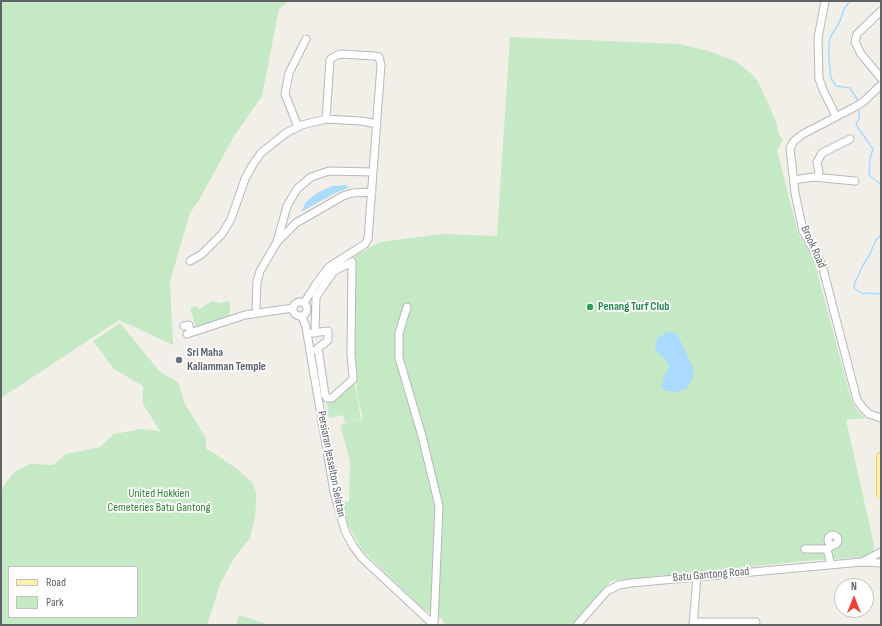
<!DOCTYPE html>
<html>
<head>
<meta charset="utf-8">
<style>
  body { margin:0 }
  #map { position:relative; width:882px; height:626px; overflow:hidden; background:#f1efe8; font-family:"Sofia Sans Condensed",sans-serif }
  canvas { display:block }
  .frame { position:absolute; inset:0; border:2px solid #5f6368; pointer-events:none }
  .legend { position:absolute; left:8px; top:566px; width:130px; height:52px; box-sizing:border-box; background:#fff; border:1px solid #bfc1c3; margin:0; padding:5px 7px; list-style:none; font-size:12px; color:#5f6368 }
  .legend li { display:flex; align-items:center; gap:8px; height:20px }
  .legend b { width:20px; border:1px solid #bfc1c3 }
  .north { position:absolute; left:834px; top:578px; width:40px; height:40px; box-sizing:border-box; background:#fff; border:1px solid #bfc1c3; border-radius:50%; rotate:0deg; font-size:11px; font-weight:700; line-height:16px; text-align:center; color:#5f6368 }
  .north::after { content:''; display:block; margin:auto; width:14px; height:18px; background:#ea4335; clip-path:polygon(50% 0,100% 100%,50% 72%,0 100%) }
</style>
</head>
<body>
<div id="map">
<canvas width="882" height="626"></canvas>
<div class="frame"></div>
<ul class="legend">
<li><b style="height:5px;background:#fff2af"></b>Road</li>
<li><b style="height:11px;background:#c5e8c5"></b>Park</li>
</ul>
<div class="north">N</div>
</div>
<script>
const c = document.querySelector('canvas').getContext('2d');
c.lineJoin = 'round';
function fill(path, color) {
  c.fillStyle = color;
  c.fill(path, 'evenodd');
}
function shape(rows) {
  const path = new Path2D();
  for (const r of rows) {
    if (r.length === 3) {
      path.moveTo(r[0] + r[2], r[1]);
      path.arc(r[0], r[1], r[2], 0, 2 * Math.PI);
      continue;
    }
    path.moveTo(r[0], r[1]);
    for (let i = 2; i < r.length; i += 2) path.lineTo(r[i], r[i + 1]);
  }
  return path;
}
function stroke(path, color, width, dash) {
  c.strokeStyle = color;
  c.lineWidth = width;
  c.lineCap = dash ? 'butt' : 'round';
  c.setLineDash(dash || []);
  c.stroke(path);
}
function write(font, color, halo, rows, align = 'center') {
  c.font = font + ' "Sofia Sans Condensed",sans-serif';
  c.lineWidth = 3.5;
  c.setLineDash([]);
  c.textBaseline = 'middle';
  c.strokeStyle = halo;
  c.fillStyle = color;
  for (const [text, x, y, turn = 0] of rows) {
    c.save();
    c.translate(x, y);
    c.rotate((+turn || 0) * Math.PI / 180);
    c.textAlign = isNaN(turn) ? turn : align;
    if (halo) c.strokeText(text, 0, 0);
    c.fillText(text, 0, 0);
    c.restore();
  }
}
const green = shape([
  [1,1,289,1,279,9,262,96,234,136,199,200,190,213,170,281,173,345,119,320,1,398],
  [510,37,679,44,709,51,735,61,752,74,758,82,776,121,779,135,783,140,777,150,798,233,814,260,851,399,856,409,865,418,846,420,874,545,872,553,864,557,804,561,611,581,575,622,569,625,445,625,441,618,423,609,362,550,348,525,343,503,349,501,350,461,340,425,363,419,357,393,353,353,353,257,380,242,442,234,497,236],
  [212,301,220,303,227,301,230,302,230,316,196,327,190,308,197,306,199,309],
  [120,323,160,372,178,382,185,404,206,438,206,449,214,453,237,469,252,482,256,493,256,502,255,516,250,538,234,558,221,582,207,625,1,625,1,490,14,472,30,464,53,465,66,454,100,447,114,434,142,429,160,431,143,404,143,386,114,369,93,341],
  [9,567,137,567,137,617,9,617],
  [354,381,361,419,345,423,343,415,329,418,327,403,330,402],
  [239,615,240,615,269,625,236,625]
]);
const water = shape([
  [347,185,348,188,335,193,301,212,306,202,317,193,332,186],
  [668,332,675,333,679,338,693,367,693,377,690,383,686,389,676,392,667,391,664,390,662,386,663,379,669,367,666,360,656,351,655,344,659,337]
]);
const stream = shape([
  [850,1,844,9,840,21,831,36,829,43,829,59,831,78,836,86,850,88,857,99,857,102],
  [859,108,859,118,856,125,873,149,870,159,869,174,871,177,881,184],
  [881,235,876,240,870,254,863,265,854,285,855,289,861,293,881,294]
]);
const minor = shape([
  [825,1,818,38,819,79,824,92,836,116],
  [881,11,857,34,855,42,861,54,881,78],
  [881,85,863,102,853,108,803,134,794,141,790,148,795,193,803,231,822,265,857,400,862,407,869,414,881,418],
  [298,127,285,94,289,73,306,39],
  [817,177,819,172,817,162,822,153,850,139],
  [794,180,813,177,855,181],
  [277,242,296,223,343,196,352,193,372,192],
  [190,261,202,254,222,234,231,219,245,179,252,166,261,153,286,133,302,125,326,119,361,121,377,124],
  [300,309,7],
  [304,303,316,284,329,267,365,244,368,239,381,65,379,57,374,56,341,54,337,55,332,58,330,60,326,119],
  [256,307,257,282,260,271,277,242,287,206,297,189,311,177,329,171,373,172],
  [407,307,399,333,399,358,422,436,439,506,434,624],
  [302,316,306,327,334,492,345,531,353,546,362,558,434,625],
  [184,326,189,325,190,333],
  [312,333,328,331,328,340,316,350],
  [315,333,316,297,334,271,352,262,351,355,353,376,353,379,332,398,327,398,325,395,318,348],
  [187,334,245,315,293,308],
  [833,540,5],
  [805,549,827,549,833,545],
  [827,549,831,565],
  [862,562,881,552],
  [694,622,756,622],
  [577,625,607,591,619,585,631,583,862,562,881,563],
  [693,625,697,577]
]);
const major = shape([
  [881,457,881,494]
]);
const markers = [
  [590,307,4,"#2e9e5b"],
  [179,360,4,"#6b7280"]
];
const streetNames = [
  ["Brook Road",813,247,66],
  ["Persiaran Jesselton Selatan",331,464,79],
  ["Batu Gantong Road",711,575,-5]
];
const leisureNames = [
  ["Penang Turf Club",598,307]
];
const worshipNames = [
  ["Sri Maha",187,353],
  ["Kaliamman Temple",187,367]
];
const parkNames = [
  ["United Hokkien",159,494],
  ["Cemeteries Batu Gantong",159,508]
];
fill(green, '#c5e8c5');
fill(water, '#aadaff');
stroke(stream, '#aadaff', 1.5);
stroke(minor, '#b5b8bc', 9);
stroke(major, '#f2c960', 10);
stroke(minor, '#fff', 7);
stroke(major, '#fff2af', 8);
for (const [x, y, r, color] of markers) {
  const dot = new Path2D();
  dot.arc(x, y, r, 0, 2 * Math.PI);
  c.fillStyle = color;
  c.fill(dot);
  stroke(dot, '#fff', 1.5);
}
write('12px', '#5f6368', '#fff', streetNames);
write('bold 12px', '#27864d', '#fff', leisureNames, 'left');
write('bold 12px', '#5b616d', '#fff', worshipNames, 'left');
write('12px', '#348238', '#fff', parkNames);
</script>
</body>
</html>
